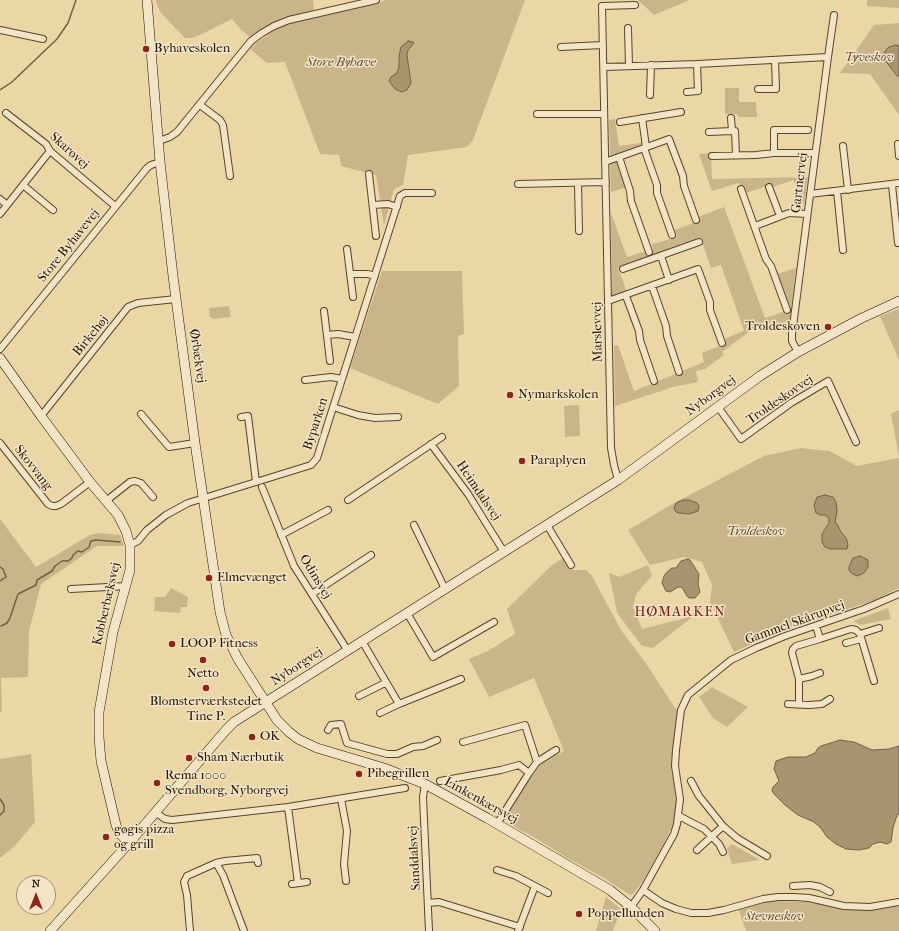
<!DOCTYPE html>
<html>
<head>
<meta charset="utf-8">
<style>
  body { margin:0 }
  #map { position:relative; width:899px; height:931px; overflow:hidden; background:#ebd6a6; font-family:"IM FELL French Canon",serif }
  canvas { display:block }
  .north { position:absolute; left:16px; top:875px; width:40px; height:40px; box-sizing:border-box; background:#f2e4c5; border:1px solid #a09077; border-radius:50%; rotate:0deg; font-size:11px; font-weight:700; line-height:16px; text-align:center; color:#261301 }
  .north::after { content:''; display:block; margin:auto; width:14px; height:18px; background:#8f2418; clip-path:polygon(50% 0,100% 100%,50% 72%,0 100%) }
</style>
</head>
<body>
<div id="map">
<canvas width="899" height="931"></canvas>
<div class="north">N</div>
</div>
<script>
const c = document.querySelector('canvas').getContext('2d');
c.lineJoin = 'round';
function fill(path, color) {
  c.fillStyle = color;
  c.fill(path, 'evenodd');
}
function shape(rows) {
  const path = new Path2D();
  for (const r of rows) {
    path.moveTo(r[0], r[1]);
    for (let i = 2; i < r.length; i += 2) path.lineTo(r[i], r[i + 1]);
  }
  return path;
}
function stroke(path, color, width, dash) {
  c.strokeStyle = color;
  c.lineWidth = width;
  c.lineCap = dash ? 'butt' : 'round';
  c.setLineDash(dash || []);
  c.stroke(path);
}
function write(font, color, halo, rows, align = 'center') {
  c.font = font + ' "IM FELL French Canon",serif';
  c.lineWidth = 3;
  c.setLineDash([]);
  c.textBaseline = 'middle';
  c.strokeStyle = halo;
  c.fillStyle = color;
  for (const [text, x, y, turn = 0] of rows) {
    c.save();
    c.translate(x, y);
    c.rotate((+turn || 0) * Math.PI / 180);
    c.textAlign = isNaN(turn) ? turn : align;
    if (halo) c.strokeText(text, 0, 0);
    c.fillText(text, 0, 0);
    c.restore();
  }
}
const green = shape([
  [156,0,313,0,314,11,293,16,250,37,241,30,232,19,200,35,192,38,185,38,161,13,157,5],
  [385,0,525,0,473,140,467,147,408,155,403,185,394,189,384,225,376,175,341,166,339,155,320,154,285,62,267,63,250,49,255,44,284,24,381,2],
  [414,43,408,50,407,55,411,79,397,73,400,63,399,56],
  [638,0,690,0,654,15],
  [867,0,899,0,899,8,867,6],
  [899,23,899,46,896,45,889,64,897,76,899,76,899,115,870,74,840,73,874,25],
  [725,88,739,88,739,102,756,102,757,117,738,117,737,114,725,114],
  [615,119,619,146,661,140,617,155,627,187,611,192,609,120],
  [711,153,712,179,808,177,804,205,793,180,773,187,770,185,746,193,739,183,712,191,699,154],
  [724,207,765,318,789,310,777,274,796,268,789,326,761,323,722,352,724,355,705,369,696,371,698,382,673,387,615,406,614,346,618,345,634,391,704,362,702,353,724,344,726,338,744,331,721,265,711,268,701,239,618,268,627,292,612,297,611,213,627,257,653,249,652,244,677,237,675,230,699,221,698,217],
  [382,271,462,271,464,334,458,336,459,386,438,404,350,368],
  [229,306,231,317,214,319,210,317,209,308],
  [899,309,899,360,880,316],
  [579,405,580,436,565,437,564,406],
  [899,410,899,456,891,414],
  [801,448,829,451,857,466,899,458,899,588,875,600,781,631,734,652,710,602,712,585,702,562,684,557,650,565,628,530,676,502,764,456],
  [814,506,836,517,835,523,846,539,844,550,830,549,822,534,829,523,829,519,826,514,823,515,816,513],
  [0,519,36,567,90,535,99,533,120,535,124,546,97,546,41,584,29,631,28,677,1,678,2,711,0,712],
  [565,557,572,570,586,570,592,576,621,630,645,662,675,708,678,709,671,765,676,797,676,807,673,824,664,843,644,879,633,894,630,895,604,878,564,856,534,837,518,829,508,821,506,817,529,780,540,765,564,751,534,678,489,697,469,659,488,651,515,634,507,609,552,565],
  [648,565,652,576,636,594,633,607,642,629,682,619,705,607,653,648,642,646,617,613,609,573,619,577],
  [171,588,188,597,187,607,181,607,180,613,154,611,155,597,165,597],
  [888,608,891,619,860,625,853,621],
  [712,687,748,707,727,727,713,718,699,697],
  [31,754,35,822,14,847,0,858,0,759],
  [732,844,760,860,732,864,727,848],
  [606,897,621,909,613,931,596,931],
  [772,901,806,902,855,910,885,908,899,905,899,931,746,931,738,908]
]);
const water = shape([
  [408,41,413,42,414,43,408,50,407,55,411,83,407,90,402,92,395,89,389,81,391,77,397,73,399,67,399,56,401,47,408,41],
  [896,45,899,46,899,76,897,76,885,60,884,55,885,51,889,47,896,45],
  [825,495,833,497,836,502,837,510,835,523,837,524,841,532,846,538,848,544,847,549,830,549,825,547,822,542,822,534,829,523,829,519,826,515,820,515,816,513,814,506,817,497,825,495],
  [683,500,689,500,697,503,699,506,698,511,689,514,679,513,676,512,674,508,676,503,683,500],
  [860,556,868,560,868,567,864,573,857,576,851,573,849,570,849,567,853,558,860,556],
  [688,559,690,560,699,574,698,584,700,592,695,598,689,598,687,596,683,589,681,587,678,587,670,592,666,591,662,583,664,576,667,572,672,568,676,568,681,561,688,559],
  [840,740,854,742,872,750,889,749,899,746,899,813,896,818,893,828,891,842,887,844,880,842,873,844,869,848,859,850,846,849,836,844,827,837,820,827,814,822,798,815,785,805,775,795,772,791,773,787,779,781,774,769,776,761,788,757,806,757,815,753,818,748,821,746,840,740]
]);
const stream = shape([
  [0,90,12,82,57,39,68,23,76,0],
  [0,567,3,569,6,577,0,581],
  [1,626,7,623,10,618,18,594,36,585,37,580,52,571,55,566,62,561,68,561,72,558,73,555,78,551,82,552,89,547,91,541,96,540,120,542],
  [0,799,4,805,4,811,0,815]
]);
const street = shape([
  [628,28,629,66],
  [0,30,43,39],
  [561,47,603,45],
  [604,67,697,64,828,57],
  [758,89,776,89,775,60],
  [687,92,698,91,697,64],
  [650,95,651,65],
  [200,105,220,120,223,125,230,176],
  [6,113,46,144,50,151,115,206],
  [537,114,604,114],
  [642,118,646,147],
  [731,118,732,131,735,131,736,155],
  [620,122,681,112],
  [709,132,732,131],
  [159,141,170,137,177,132,251,41,262,33,274,26,289,20,376,0],
  [898,144,899,156],
  [843,146,848,190],
  [644,148,657,185,657,193,672,235],
  [774,153,774,130,808,130],
  [712,156,756,155,774,153,815,153],
  [619,157,630,191,631,201,649,252],
  [605,162,669,139,683,176,684,186,696,220],
  [369,174,376,236],
  [578,183,579,231],
  [518,184,606,182],
  [23,185,53,210],
  [892,185,898,243],
  [769,187,780,216],
  [741,189,766,259,771,266,787,310],
  [837,191,843,250],
  [810,194,899,183],
  [0,199,7,205],
  [373,205,388,204,397,207],
  [0,214,50,151],
  [755,226,789,213,807,214],
  [347,249,353,297],
  [661,256,669,280],
  [623,269,699,242],
  [350,274,368,274,375,276],
  [652,286,666,326,667,336,679,372],
  [626,296,639,331,640,340,654,381],
  [608,301,698,269,710,302,710,310,722,343],
  [324,311,330,361],
  [327,335,338,334,355,337],
  [0,349,147,168,151,165,160,162],
  [798,352,792,341,792,334,828,57,834,15],
  [305,380,331,377,342,379],
  [333,407,358,415,375,418,398,417],
  [718,407,741,439,791,403,828,381,856,442],
  [141,414,169,447,195,443],
  [41,416,128,307,138,303,176,299],
  [241,417,248,416,256,482],
  [0,443,48,504,52,506,56,506,61,504,90,482],
  [431,444,468,494,504,552],
  [618,480,614,465,611,448,602,6,635,5],
  [262,487,294,566,348,651],
  [348,500,442,437],
  [106,501,130,482,135,481,141,483,153,497],
  [414,525,445,589],
  [547,525,571,565],
  [281,535,328,510],
  [130,545,138,541,147,530,166,515,188,503,311,465,317,458,400,196,405,193,432,193],
  [71,589,126,586],
  [312,594,371,555],
  [407,613,433,657,494,622],
  [816,626,820,639,851,629,856,630,860,634,874,681],
  [860,634,879,628],
  [362,641,399,704,461,679],
  [846,643,861,639],
  [799,679,812,676,820,673],
  [359,696,385,683],
  [788,704,809,705,822,704,830,699],
  [799,705,799,679,792,653,793,649,796,646,820,639],
  [380,713,399,704],
  [328,730,331,725,341,724,347,743,387,754,397,754,413,747,423,746,437,740],
  [463,742,525,725,537,762],
  [440,781,501,770,519,765,529,773],
  [691,781,699,796,723,826,737,838,767,856],
  [425,784,423,797,429,931],
  [341,799,347,831,344,864,346,881],
  [288,807,298,883],
  [155,812,165,819,172,820,288,807,405,788],
  [679,816,704,829,719,844,723,852],
  [497,824,529,773,537,762,556,750],
  [697,850,723,826],
  [216,863,223,875,244,931],
  [497,870,516,876,548,893],
  [292,884,307,882],
  [793,886,810,885,820,887,830,892],
  [643,890,662,903,676,909,691,913,708,913,724,910,763,899,778,897,794,897,809,898,844,906,870,907,899,902],
  [428,903,439,902,520,927],
  [631,907,643,890,674,834,677,824,680,799,675,766,676,750,681,710,688,695,731,660,756,648,785,636,864,609,899,594],
  [190,931,187,895,184,882,187,876,216,863,225,861,257,858,258,863],
  [518,931,535,886]
]);
const secondary = shape([
  [147,0,160,162,173,276,195,443,220,612,226,635,238,659,277,720,289,732,298,739,317,748,384,768,425,784,487,818,610,890,631,907,655,931],
  [0,358,41,416,90,482,118,515,126,531,130,545,130,570,113,632,99,712,99,737,101,761,116,825,119,833,129,843],
  [50,931,129,843,226,730,234,722,618,480,760,376,798,352,862,318,899,301]
]);
const markers = [
  [146,49,4,"#8f2418"],
  [828,327,4,"#8f2418"],
  [510,395,4,"#8f2418"],
  [522,461,4,"#8f2418"],
  [209,578,4,"#8f2418"],
  [172,644,4,"#8f2418"],
  [203,660,4,"#8f2418"],
  [206,688,4,"#8f2418"],
  [252,737,4,"#8f2418"],
  [189,758,4,"#8f2418"],
  [359,774,4,"#8f2418"],
  [157,783,4,"#8f2418"],
  [106,837,4,"#8f2418"],
  [579,914,4,"#8f2418"]
];
const poiNames = [
  ["Byhaveskolen",154,49],
  ["Troldeskoven",820,327,"right"],
  ["Nymarkskolen",518,395],
  ["Paraplyen",530,461],
  ["Elmevænget",217,578],
  ["LOOP Fitness",180,644],
  ["Netto",203,674,"center"],
  ["Blomsterværkstedet",206,702,"center"],
  ["Tine P.",206,717,"center"],
  ["OK",260,737],
  ["Sham Nærbutik",197,758],
  ["Pibegrillen",367,774],
  ["Rema 1000",165,776],
  ["Svendborg, Nyborgvej",165,791],
  ["gøgis pizza",114,830],
  ["og grill",114,845],
  ["Poppellunden",587,914]
];
const parkNames = [
  ["Tyveskov",869,58],
  ["Store Byhave",341,63],
  ["Troldeskov",756,532],
  ["Stevneskov",774,917]
];
const streetNames = [
  ["Skarøvej",69,151,42],
  ["Gartnervej",800,183,-83],
  ["Store Byhavevej",69,246,-51],
  ["Marslevvej",598,332,-91],
  ["Birkehøj",91,336,-51],
  ["Ørbækvej",197,356,82],
  ["Nyborgvej",711,396,-36],
  ["Troldeskovvej",780,400,-34],
  ["Byparken",316,424,-72],
  ["Skovvang",33,468,52],
  ["Heimdalsvej",478,491,56],
  ["Odinsvej",315,577,59],
  ["Kobberbæksvej",107,604,-77],
  ["Gammel Skårupvej",795,623,-20],
  ["Nyborgvej",297,667,-33],
  ["Linkenkærsvej",481,801,29],
  ["Sanddalsvej",415,858,-93]
];
const neighbourhoodNames = [
  ["HØMARKEN",680,613]
];
fill(green, '#cab58a');
fill(water, '#a8946e');
stroke(water, '#746042', 1);
stroke(stream, '#746042', 1.5);
stroke(street, '#57442a', 8);
stroke(secondary, '#261301', 10);
stroke(street, '#f2e4c5', 6);
stroke(secondary, '#f2e4c5', 9);
for (const [x, y, r, color] of markers) {
  const dot = new Path2D();
  dot.arc(x, y, r, 0, 2 * Math.PI);
  c.fillStyle = color;
  c.fill(dot);
  stroke(dot, '#f2e4c5', 1.5);
}
write('13px', '#261301', '#f2e4c5', poiNames, 'left');
write('italic 13px', '#5f4c31', '#f2e4c5', parkNames);
write('13px', '#261301', '#f2e4c5', streetNames);
c.letterSpacing = '1px';
write('14px', '#7a1f14', '#f2e4c5', neighbourhoodNames);
c.letterSpacing = '0px';
</script>
</body>
</html>
